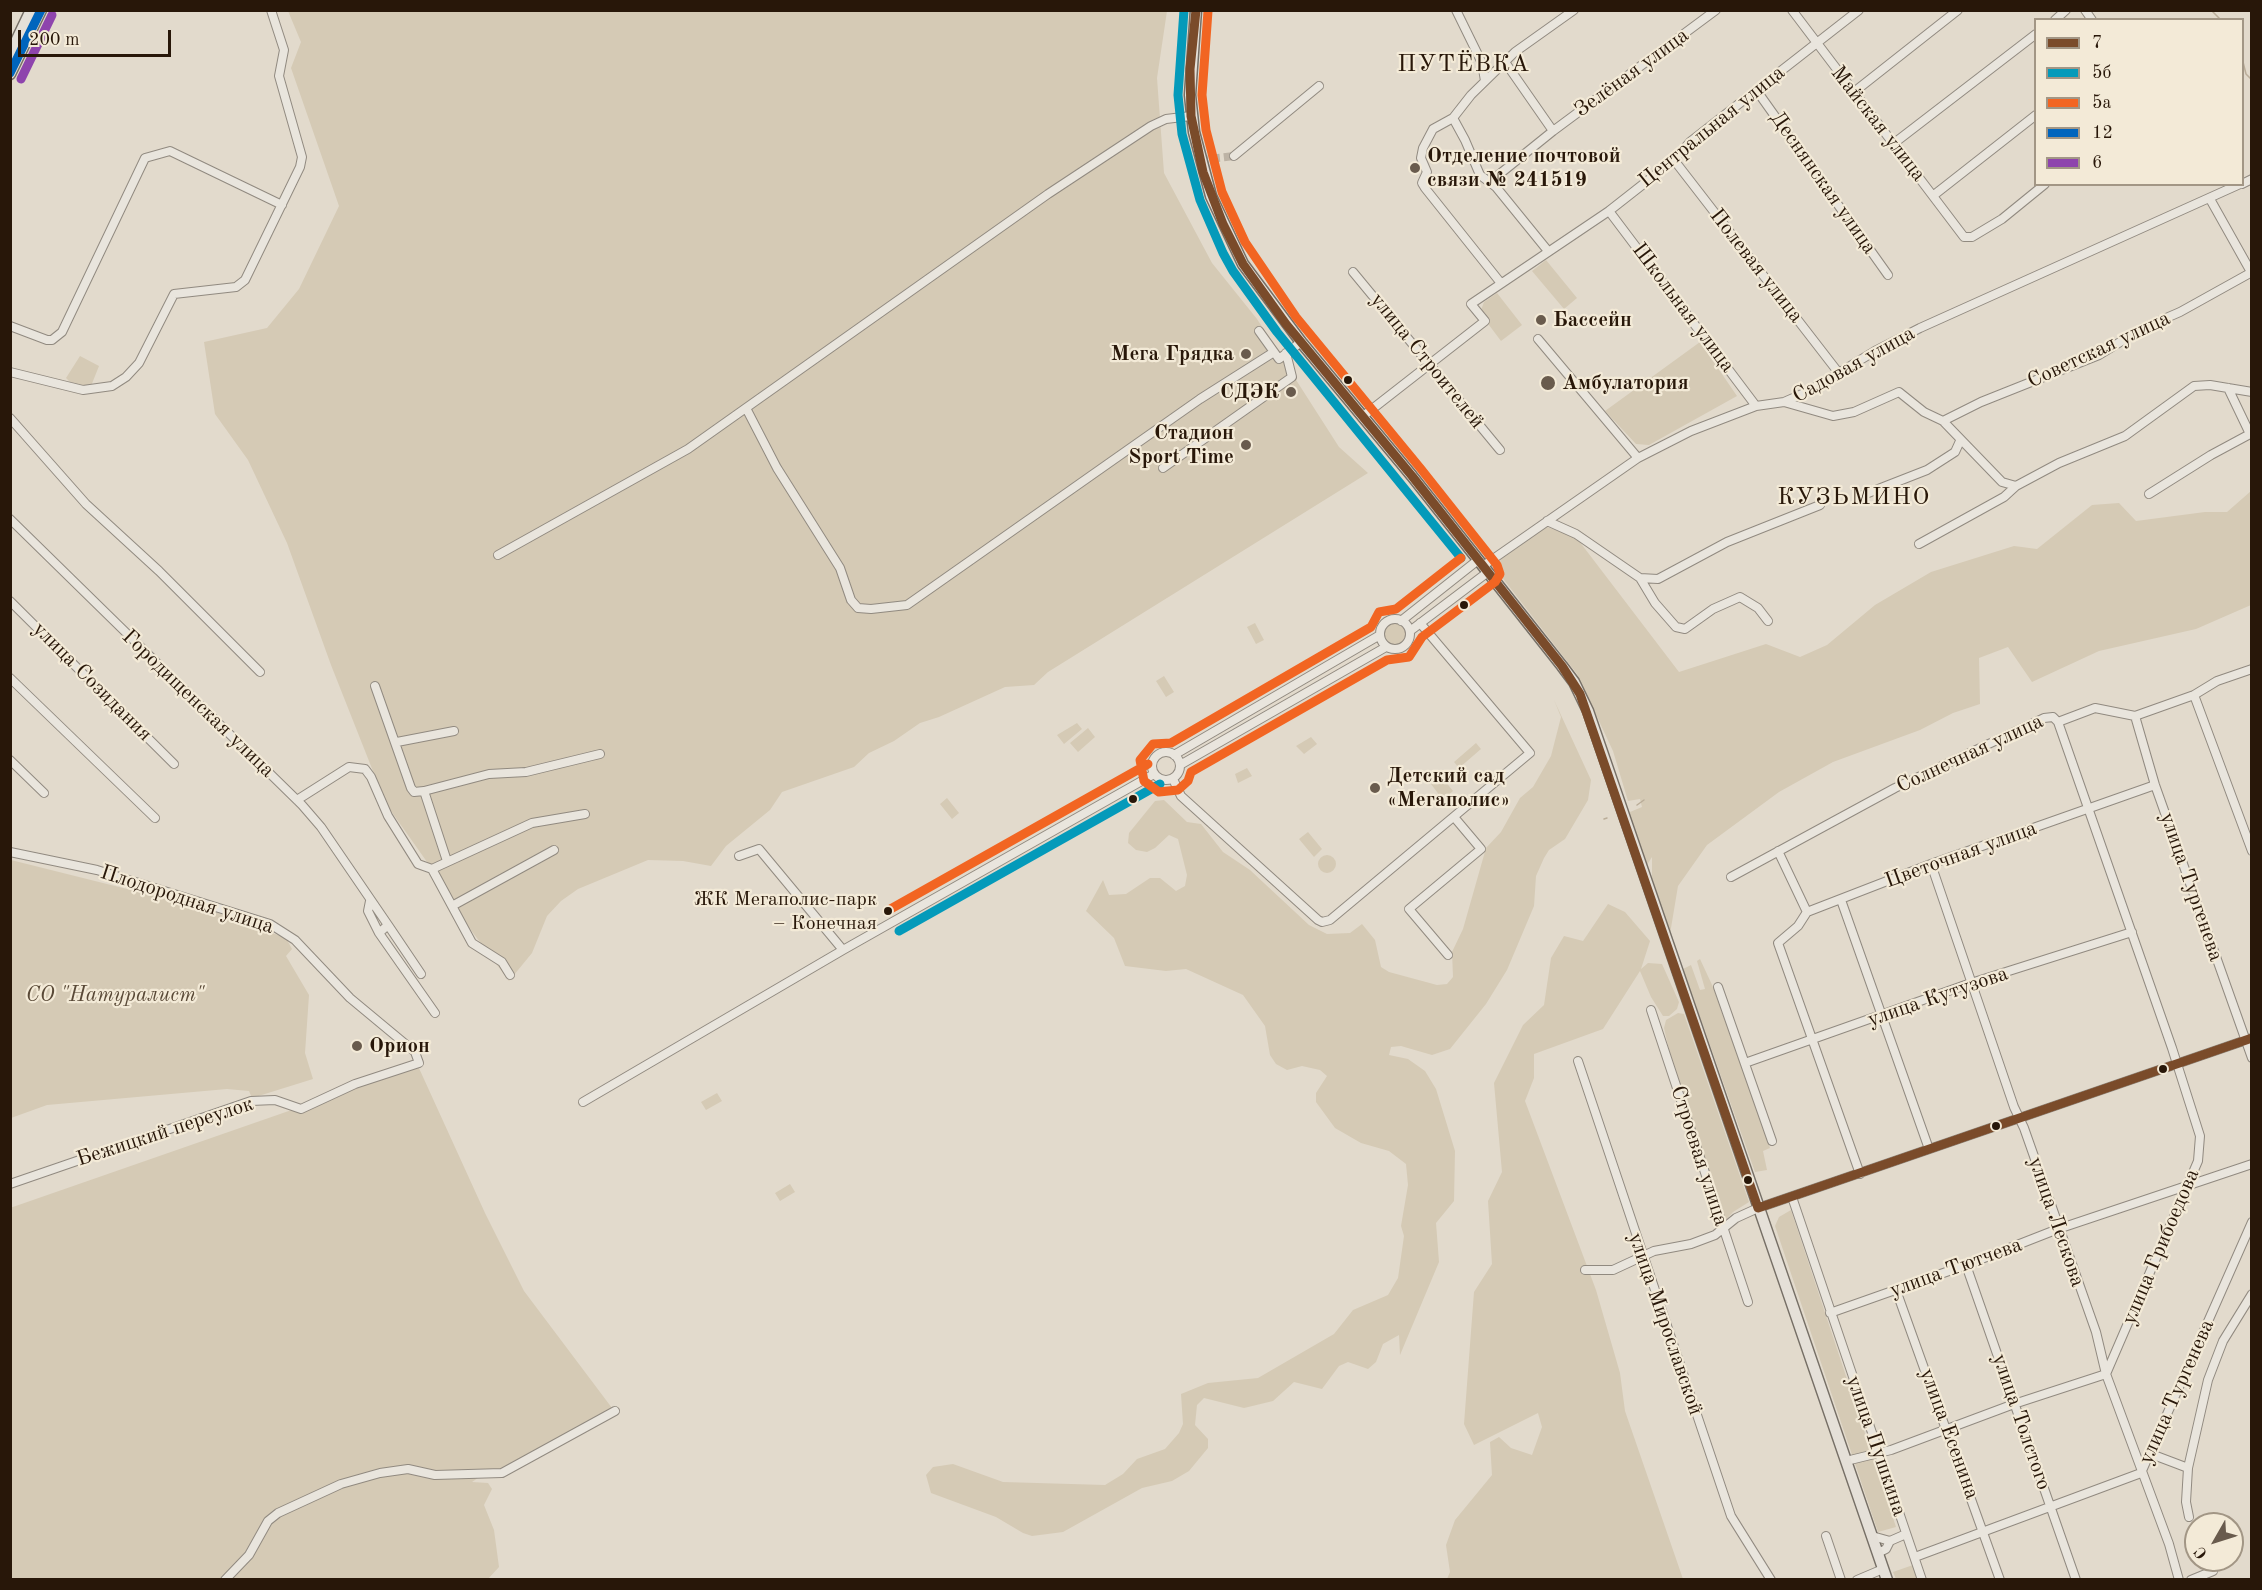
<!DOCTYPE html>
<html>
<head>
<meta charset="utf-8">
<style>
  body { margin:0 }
  #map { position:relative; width:2262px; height:1590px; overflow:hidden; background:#e2dacc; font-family:"Old Standard TT",serif }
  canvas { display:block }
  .frame { position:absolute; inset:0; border:12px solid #281709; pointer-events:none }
  .legend { position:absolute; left:2034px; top:18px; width:210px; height:168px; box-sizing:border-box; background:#f3ead7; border:2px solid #a29685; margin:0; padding:8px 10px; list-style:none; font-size:18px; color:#281709 }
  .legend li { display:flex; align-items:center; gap:12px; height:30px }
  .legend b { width:30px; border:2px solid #a29685 }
  .north { position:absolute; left:2184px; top:1512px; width:60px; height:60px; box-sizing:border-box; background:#f3ead7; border:2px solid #a29685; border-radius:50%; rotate:231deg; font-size:16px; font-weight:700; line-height:24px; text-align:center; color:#281709 }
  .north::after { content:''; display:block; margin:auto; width:21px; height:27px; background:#695b4d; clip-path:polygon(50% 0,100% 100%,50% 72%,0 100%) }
  .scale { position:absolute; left:18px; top:30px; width:153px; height:27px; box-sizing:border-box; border:3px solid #281709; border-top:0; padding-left:8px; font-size:18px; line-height:21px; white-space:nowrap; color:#281709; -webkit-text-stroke:4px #f3ead7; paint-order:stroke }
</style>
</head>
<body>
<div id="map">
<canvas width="2262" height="1590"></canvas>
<div class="frame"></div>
<ul class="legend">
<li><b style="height:8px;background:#7a4b2a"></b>7</li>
<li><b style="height:8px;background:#049aba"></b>5б</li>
<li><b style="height:8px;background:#f26522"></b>5а</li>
<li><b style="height:8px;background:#0065bd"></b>12</li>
<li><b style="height:8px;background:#8e44ad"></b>6</li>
</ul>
<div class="north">С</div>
<div class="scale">200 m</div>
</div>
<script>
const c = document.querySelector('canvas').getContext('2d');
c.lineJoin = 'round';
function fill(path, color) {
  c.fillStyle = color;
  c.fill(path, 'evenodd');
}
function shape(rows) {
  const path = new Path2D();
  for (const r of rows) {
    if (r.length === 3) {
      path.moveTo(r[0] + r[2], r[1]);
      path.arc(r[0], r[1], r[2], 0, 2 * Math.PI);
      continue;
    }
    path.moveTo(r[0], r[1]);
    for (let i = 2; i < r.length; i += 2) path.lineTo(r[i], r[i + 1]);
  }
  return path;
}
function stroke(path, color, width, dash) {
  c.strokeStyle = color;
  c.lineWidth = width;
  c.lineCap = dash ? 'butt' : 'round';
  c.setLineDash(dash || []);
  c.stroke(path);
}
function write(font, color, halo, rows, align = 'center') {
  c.font = font + ' "Old Standard TT",serif';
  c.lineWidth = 4.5;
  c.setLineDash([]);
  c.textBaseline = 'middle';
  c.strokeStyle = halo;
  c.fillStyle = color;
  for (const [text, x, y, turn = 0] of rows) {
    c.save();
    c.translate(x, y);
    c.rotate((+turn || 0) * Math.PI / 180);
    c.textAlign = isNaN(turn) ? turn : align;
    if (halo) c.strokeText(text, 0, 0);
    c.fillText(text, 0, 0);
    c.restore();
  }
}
const green = shape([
  [288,11,1167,11,1157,78,1164,173,1212,263,1257,319,1339,447,1368,473,1048,672,1034,685,1005,687,939,717,920,723,894,741,869,753,854,767,782,792,770,810,726,846,711,866,683,861,648,860,578,889,561,901,547,916,532,953,509,981,453,906,432,869,386,804,331,665,287,543,248,460,215,414,204,342,267,328,299,289,339,206,291,68,301,42],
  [1546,260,1577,298,1564,309,1532,271],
  [1497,293,1522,325,1501,341,1480,313,1484,302],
  [1700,342,1737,396,1649,445,1636,444,1605,411],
  [80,356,99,366,91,386,86,388,70,382,66,378],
  [2251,491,2251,605,2196,629,2099,651,2032,682,2008,647,1979,658,1980,704,1953,713,1920,730,1833,762,1779,792,1707,845,1678,886,1670,934,1652,878,1652,857,1647,865,1645,864,1629,816,1630,812,1642,807,1640,799,1628,801,1613,751,1577,674,1494,567,1508,552,1536,531,1547,527,1576,537,1679,672,1766,644,1800,657,1827,645,1875,605,1931,572,2014,546,2037,549,2092,505,2119,503,2136,521,2205,512,2227,512],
  [1394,634,12],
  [1255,623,1264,640,1256,644,1247,627],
  [1164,676,1174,692,1166,697,1156,681],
  [1554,700,1591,780,1588,800,1565,839,1549,850,1544,858,1536,876,1534,906,1507,970,1486,1004,1450,1049,1432,1055,1401,1046,1391,1047,1389,1055,1408,1059,1425,1071,1436,1089,1455,1151,1454,1201,1436,1223,1439,1262,1400,1355,1399,1335,1383,1344,1376,1362,1368,1369,1348,1362,1339,1366,1322,1389,1294,1382,1273,1401,1244,1408,1204,1398,1197,1405,1195,1425,1208,1439,1208,1448,1189,1471,1172,1481,1142,1488,1063,1532,1032,1536,1023,1533,996,1517,931,1493,926,1475,933,1467,953,1464,1003,1482,1105,1485,1123,1474,1137,1459,1165,1449,1179,1433,1183,1424,1181,1394,1208,1383,1258,1378,1334,1334,1353,1310,1388,1295,1398,1278,1404,1236,1401,1226,1408,1185,1406,1164,1389,1151,1361,1143,1335,1128,1316,1102,1316,1093,1327,1076,1320,1070,1302,1066,1287,1070,1276,1064,1270,1055,1265,1026,1243,995,1186,969,1166,971,1125,966,1114,938,1086,911,1103,880,1109,895,1126,894,1150,878,1160,878,1176,891,1185,886,1187,875,1178,839,1169,835,1155,848,1147,852,1136,850,1128,843,1129,833,1155,801,1164,800,1187,822,1201,824,1223,852,1250,870,1309,925,1327,934,1350,933,1362,924,1375,940,1381,967,1389,972,1437,985,1447,984,1453,977,1452,952,1463,929,1486,848,1501,832,1520,798,1533,787,1551,756,1561,717],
  [1077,723,1082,729,1064,744,1057,735],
  [1088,728,1095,737,1078,752,1070,743],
  [1311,737,1317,744,1304,754,1296,746],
  [1476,743,1481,749,1459,768,1454,762],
  [1247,768,1252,776,1238,783,1235,774],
  [1441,776,1453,791,1443,800,1431,784],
  [947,798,959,813,952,819,940,804],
  [1308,832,1322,849,1314,857,1299,839],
  [1327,864,9],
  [11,860,207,909,286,938,292,949,286,956,309,995,305,1053,313,1079,252,1098,249,1091,227,1089,47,1105,11,1118],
  [1608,904,1625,912,1650,941,1641,969,1648,963,1662,964,1679,1002,1677,1009,1669,1016,1663,1016,1651,997,1640,971,1603,1029,1534,1054,1534,1078,1525,1101,1596,1290,1620,1373,1625,1411,1683,1579,1447,1579,1450,1572,1446,1545,1455,1520,1492,1475,1490,1442,1499,1437,1511,1448,1532,1455,1542,1427,1538,1413,1474,1445,1464,1424,1474,1292,1492,1264,1488,1201,1502,1172,1494,1083,1523,1025,1544,1005,1551,958,1564,936,1583,941],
  [1700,959,1713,987,1767,1138,1770,1148,1763,1151,1767,1170,1755,1172,1683,969,1691,965,1700,990,1705,989,1697,961],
  [1678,1013,1684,1014,1749,1202,1733,1212,1722,1224,1676,1080,1664,1028,1666,1020],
  [418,1066,485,1213,524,1291,612,1408,501,1471,488,1471,472,1482,488,1483,492,1489,484,1505,494,1530,499,1567,488,1579,11,1579,10,1208],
  [717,1093,722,1101,706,1110,701,1102],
  [790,1184,795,1192,780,1201,775,1193],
  [1791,1210,1896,1527,1878,1532,1775,1226,1779,1217],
  [1913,1565,1917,1579,1896,1579,1893,1572]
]);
const stream = shape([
  [2211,10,2221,20],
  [2242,40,2242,42],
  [2242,58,2246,74,2252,80],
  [1637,805,1644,800],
  [1604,819,1607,818]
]);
const minorTunnel = shape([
  [1200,160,1234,156]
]);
const minor = shape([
  [1456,10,1482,63,1485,81],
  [1792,10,1964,237,1972,237,2002,219,2045,184],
  [2085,10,2092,20],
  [2055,20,2066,10],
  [1505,62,1553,131],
  [1757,91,1888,275],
  [1854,92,1958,10],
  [1453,118,1465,140,1480,175,1496,187,1548,251],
  [1893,144,2036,34],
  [1234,156,1319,86],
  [1674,160,1838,372],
  [1491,181,1553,131,1716,10],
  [2242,184,2252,179],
  [1934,195,2036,115],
  [2210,199,2251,272],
  [1609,211,1756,406],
  [1353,272,1500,450],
  [1500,282,1425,188,1422,183,1427,172,1421,158,1423,148,1433,129,1453,118,1471,95,1515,52,1574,10],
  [10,326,47,340,52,340,62,332,145,158,170,151,282,205],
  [1259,331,1279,359,1301,342],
  [1538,339,1638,458],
  [10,372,83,390,112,386,126,377,139,363,174,294,236,287,245,280,300,167,302,157,279,76,284,50,271,10],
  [1784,402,1833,416,1854,412,1899,392,1924,412,1943,421,2002,482,2016,486,2059,463,2125,436,2194,386,2210,385,2252,392],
  [746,408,777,468,840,568,851,600,858,608,871,609,907,605,917,598,1200,399,1274,352],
  [1362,417,1485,321,1471,304,1609,211,1674,160,1690,142,1859,10],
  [10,418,86,504,159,571,260,672],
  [1943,421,1981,402,2099,355,2143,328,2180,312,2252,272],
  [1163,468,1292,377,1286,353],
  [2149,494,2211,455,2250,434,2228,388],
  [1863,495,1927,470,1955,452,1960,441],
  [10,519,302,805,321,827,388,925,379,933,368,911,370,901],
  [1547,521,1576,534,1640,578,1658,579,1727,542,1820,505],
  [1919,544,2004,497,2016,486],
  [498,555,688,449,1048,194,1151,126,1166,119,1191,116],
  [1483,566,1638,458,1691,431,1756,406,1784,402,1809,391,1875,351,1920,328,2240,184],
  [1640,578,1655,603,1676,627,1685,629,1713,609,1740,597,1758,608,1768,621],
  [10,601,174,764],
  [1395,634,15],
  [1401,621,1478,560],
  [1410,631,1488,572],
  [10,678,155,818],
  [375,686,411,788,414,792,424,791,447,861],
  [2194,695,2252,851],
  [2135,716,2155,785,2252,1058],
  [397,742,454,731],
  [1166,766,14],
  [1174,755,1380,635],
  [10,760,44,793],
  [1180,765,1386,647],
  [1173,779,1181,796,1318,920,1322,922,1330,920,1530,753,1420,623],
  [424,791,489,774,526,772,600,754],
  [297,800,349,767,365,769,371,777,388,816,418,864,432,869,532,823,585,814],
  [1778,851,1807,912],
  [10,852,97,870,270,924,295,940,350,998,415,1052,419,1063,355,1084,301,1109,275,1100,251,1101,10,1184],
  [739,856,759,849,843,950],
  [1931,864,2014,1107,2024,1128,2096,1332,2106,1374,2169,1544,2179,1580],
  [432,869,472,943,502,962,510,975],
  [1731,877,1895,788,2044,718,2053,717,2058,722,2095,708,2135,716,2194,695,2217,681,2252,669],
  [1841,900,1929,1149],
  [452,906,554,850],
  [388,925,421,974],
  [379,933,435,1013],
  [1448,955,1409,909,1481,849,1454,817],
  [1718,987,1772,1141],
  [1651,1010,1748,1302],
  [1578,1061,1731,1516,1771,1580],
  [1745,1063,1971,983,2132,932],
  [583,1102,843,950,1154,774],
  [1860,1174,1778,943,1798,926,1807,912,1931,864,2155,785],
  [1792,1197,1922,1580],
  [1966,1265,2076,1580],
  [1585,1270,1613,1270,1654,1251,1691,1244,1715,1235,1736,1218,1758,1208,2252,1038],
  [1896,1290,2000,1580],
  [1830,1313,1966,1265,2058,1229,2252,1164],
  [2151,1454,2188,1468],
  [1846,1461,1891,1450,2014,1404,2106,1374,2198,1161,2200,1136,2172,1048,2058,722],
  [2189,1517,2186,1502,2188,1468,2208,1380,2223,1341,2252,1294],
  [1826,1536,1841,1580],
  [1872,1536,1890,1541],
  [1878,1553,1886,1549,1890,1541,1906,1534],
  [1915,1557,2141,1473,2252,1222],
  [225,1580,249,1555,268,1521,278,1513,341,1484,380,1473,408,1469,435,1475,502,1473,615,1411],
  [1857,1580,1883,1569],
  [2191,1580,2213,1571]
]);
const major = shape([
  [1196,10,1190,95,1194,132,1211,196,1243,264,1301,342,1412,476,1562,666,1574,682,1588,711,1887,1580],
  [10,54,31,10],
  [10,74,41,10]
]);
const bus1 = shape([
  [1196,10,1190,69,1191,116,1203,172,1223,224,1243,264,1286,324,1412,476,1562,666,1580,694,1758,1208],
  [1758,1208,2252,1038]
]);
const bus2 = shape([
  [1184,10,1178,95,1182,134,1200,200,1223,253,1233,271,1277,332,1461,558],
  [899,931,1160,784]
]);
const bus3 = shape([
  [1208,11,1202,95,1206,130,1222,192,1245,242,1296,317,1421,469,1497,565,1500,574,1495,582,1422,637,1409,657,1387,660,1191,772,1188,781,1178,790,1159,792,1144,781,1140,760,1153,744,1171,743,1371,627,1379,612,1396,609,1461,558],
  [887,911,1148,764]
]);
const bus4 = shape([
  [10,73,41,10]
]);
const bus5 = shape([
  [21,79,52,15]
]);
const markers = [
  [1415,168,6,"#695b4d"],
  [1541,320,6,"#695b4d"],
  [1246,354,6,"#695b4d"],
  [1348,380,5,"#281709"],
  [1548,383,8,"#695b4d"],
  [1291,392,6,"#695b4d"],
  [1246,445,6,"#695b4d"],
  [1464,605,5,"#281709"],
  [1375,788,6,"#695b4d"],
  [1133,799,5,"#281709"],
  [888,911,5,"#281709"],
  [357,1046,6,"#695b4d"],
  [2163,1069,5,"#281709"],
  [1996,1126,5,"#281709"],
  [1748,1180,5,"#281709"]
];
const busNames = [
  ["ЖК Мегаполис-парк",877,900],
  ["– Конечная",877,924]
];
const streetNames = [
  ["Зелёная улица",1632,73,-36],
  ["Майская улица",1878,124,52],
  ["Центральная улица",1712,127,-39],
  ["Деснянская улица",1823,183,55],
  ["Полевая улица",1756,266,52],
  ["Школьная улица",1683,308,53],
  ["Советская улица",2099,350,-25],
  ["улица Строителей",1427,361,51],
  ["Садовая улица",1854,365,-29],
  ["улица Созидания",92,682,45],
  ["Городищенская улица",198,704,44],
  ["Солнечная улица",1970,754,-25],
  ["Цветочная улица",1961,855,-20],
  ["улица Тургенева",2191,887,71],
  ["Плодородная улица",187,900,18],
  ["улица Кутузова",1938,997,-19],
  ["Бежицкий переулок",165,1132,-18],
  ["Строевая улица",1699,1156,72],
  ["улица Лескова",2056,1222,71],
  ["улица Грибоедова",2161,1247,-67],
  ["улица Тютчева",1956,1268,-20],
  ["улица Мирославской",1665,1324,71],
  ["улица Тургенева",2177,1392,-66],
  ["улица Толстого",2021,1422,71],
  ["улица Есенина",1949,1434,70],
  ["улица Пушкина",1876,1446,71]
];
const poiNames = [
  ["Отделение почтовой",1427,156],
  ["связи № 241519",1427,180],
  ["Бассейн",1553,320],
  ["Мега Грядка",1234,354,"right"],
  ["Амбулатория",1562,383],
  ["СДЭК",1279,392,"right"],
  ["Стадион",1234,433,"right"],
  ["Sport Time",1234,457,"right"],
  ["Детский сад",1387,776],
  ["«Мегаполис»",1387,800],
  ["Орион",369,1046]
];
const parkNames = [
  ["СО \"Натуралист\"",115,995]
];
const quarterNames = [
  ["ПУТЁВКА",1464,65],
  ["КУЗЬМИНО",1854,498]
];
fill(green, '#d5cab5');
stroke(stream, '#baad99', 1.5);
stroke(minorTunnel, '#bdb3a5', 8, [8, 4]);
stroke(minor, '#918a80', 10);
stroke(major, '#766f66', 13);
stroke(minor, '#e9e5dd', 8);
stroke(major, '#e5e0d8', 10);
stroke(bus1, '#7a4b2a', 9);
stroke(bus2, '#049aba', 9);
stroke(bus3, '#f26522', 9);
stroke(bus4, '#0065bd', 9);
stroke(bus5, '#8e44ad', 9);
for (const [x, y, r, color] of markers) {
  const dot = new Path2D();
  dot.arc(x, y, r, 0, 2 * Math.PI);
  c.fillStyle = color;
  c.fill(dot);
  stroke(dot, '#f3ead7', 2);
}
write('20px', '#281709', '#f3ead7', busNames, 'right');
write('21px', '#281709', '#f3ead7', streetNames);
write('bold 21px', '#281709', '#f3ead7', poiNames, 'left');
write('italic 21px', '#594937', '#f3ead7', parkNames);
c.letterSpacing = '1.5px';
write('24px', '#281709', '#f3ead7', quarterNames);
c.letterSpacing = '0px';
</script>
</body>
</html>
